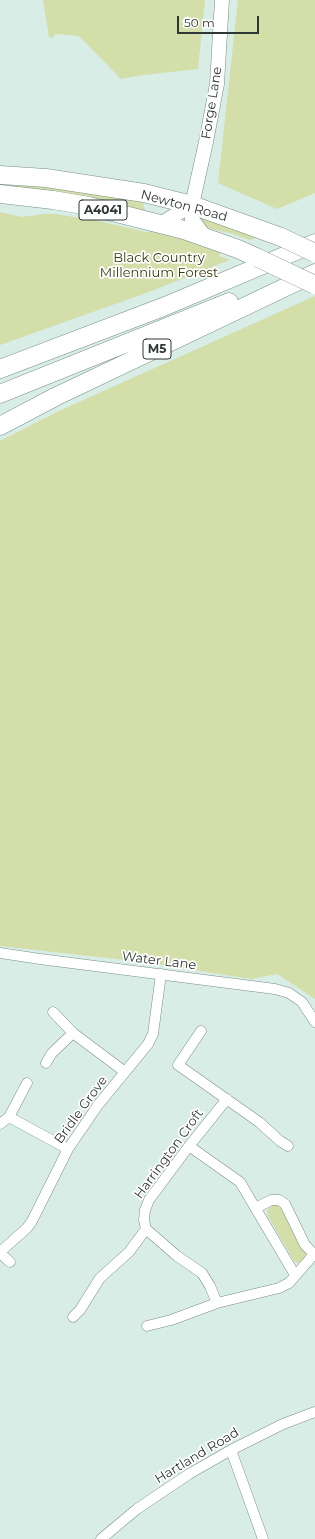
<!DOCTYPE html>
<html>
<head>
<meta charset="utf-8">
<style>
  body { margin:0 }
  #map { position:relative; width:315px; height:1539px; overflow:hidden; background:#d7ede5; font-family:Montserrat,sans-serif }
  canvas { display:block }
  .scale { position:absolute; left:177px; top:16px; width:82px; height:18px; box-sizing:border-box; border:2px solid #2f3734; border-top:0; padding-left:5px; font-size:12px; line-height:14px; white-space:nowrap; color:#2f3734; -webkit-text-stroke:3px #fff; paint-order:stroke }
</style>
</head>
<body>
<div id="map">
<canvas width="315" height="1539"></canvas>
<div class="scale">50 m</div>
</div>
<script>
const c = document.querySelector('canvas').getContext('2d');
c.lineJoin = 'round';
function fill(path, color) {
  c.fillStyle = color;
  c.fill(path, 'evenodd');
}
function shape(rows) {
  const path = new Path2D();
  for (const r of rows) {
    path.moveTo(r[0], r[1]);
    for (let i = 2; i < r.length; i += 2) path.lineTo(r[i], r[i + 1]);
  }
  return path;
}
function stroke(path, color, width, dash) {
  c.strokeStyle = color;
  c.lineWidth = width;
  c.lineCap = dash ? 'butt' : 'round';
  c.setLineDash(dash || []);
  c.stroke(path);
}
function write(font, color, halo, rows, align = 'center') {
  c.font = font + ' Montserrat,sans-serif';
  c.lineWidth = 3.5;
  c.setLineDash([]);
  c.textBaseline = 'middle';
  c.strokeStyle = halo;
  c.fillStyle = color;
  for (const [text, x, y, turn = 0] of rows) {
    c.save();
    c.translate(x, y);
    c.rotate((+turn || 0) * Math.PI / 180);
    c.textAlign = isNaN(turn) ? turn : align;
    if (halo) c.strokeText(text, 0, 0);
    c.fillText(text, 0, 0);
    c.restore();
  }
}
const green = shape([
  [43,0,205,0,198,69,143,75,121,79,79,36,56,34,52,38,49,37],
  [238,0,315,0,315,193,277,209,218,183],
  [0,179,142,200,146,213,0,187],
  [0,212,21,217,45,214,55,214,99,221,146,232,150,232,151,228,221,251,219,256,230,260,146,293,0,345],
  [192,212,259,236,250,240,230,233,211,229,203,226],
  [315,296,315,999,277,974,251,979,143,962,0,946,0,441,59,411],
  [278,1204,281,1207,306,1253,305,1259,302,1262,297,1263,294,1261,268,1216,267,1211,269,1208,273,1205]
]);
const street = shape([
  [0,953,40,959,275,989,289,993,302,1002,315,1022],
  [53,1012,73,1033,125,1072],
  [201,1031,178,1065,259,1122,280,1141,288,1146],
  [46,1063,52,1053,73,1033],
  [9,1117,68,1149],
  [0,1124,9,1117,27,1083],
  [189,1146,240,1182,295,1275],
  [256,1208,271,1200,279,1200,285,1204,305,1245,314,1254],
  [0,1252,27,1228,32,1221,68,1149,98,1105,148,1044,153,1034,161,974],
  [0,1253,10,1262],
  [217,1303,210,1286,202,1273,177,1256,146,1229,144,1220,145,1210,149,1200,189,1146,227,1099],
  [73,1317,80,1310,100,1278,129,1252,146,1229],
  [147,1326,171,1320,217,1303,279,1288,289,1283,315,1253],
  [231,1450,263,1539],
  [101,1539,137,1509,189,1474,231,1450,283,1424,315,1412]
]);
const secondary = shape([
  [160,224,192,205],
  [205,237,192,219,192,205,206,142,217,84,222,0]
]);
const highway = shape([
  [0,175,46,178,144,193,192,205,281,237],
  [0,194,53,200,89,206,184,230,238,249,258,258],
  [0,369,163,307,315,243],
  [0,394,229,302],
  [0,426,55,397,315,273]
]);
const highwayBridge = shape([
  [281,237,315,253],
  [258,258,315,285]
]);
const shields = [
  [103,210,48],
  [157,349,28]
];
const shieldNames = [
  ["A4041",103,210],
  ["M5",157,349]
];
const streetNames = [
  ["Forge Lane",212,103,-81],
  ["Newton Road",184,206,15],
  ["Water Lane",159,961,7],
  ["Bridle Grove",81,1110,-54],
  ["Harrington Croft",169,1154,-54],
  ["Hartland Road",197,1456,-31]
];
const parkNames = [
  ["Black Country",159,258],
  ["Millennium Forest",159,273]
];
fill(green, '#d3dea9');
stroke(street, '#7a8e87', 11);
stroke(secondary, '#7a8e87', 15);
stroke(highway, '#7a8e87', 19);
stroke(street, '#fff', 10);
stroke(secondary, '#fff', 14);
stroke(highway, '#fff', 18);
stroke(highwayBridge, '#7a8e87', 19, []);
stroke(highwayBridge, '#fff', 18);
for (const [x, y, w] of shields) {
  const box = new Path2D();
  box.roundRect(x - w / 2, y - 10, w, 20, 3);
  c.fillStyle = '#fff';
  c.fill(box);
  stroke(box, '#2f3734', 1);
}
write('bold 12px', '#2f3734', null, shieldNames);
write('13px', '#2f3734', '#fff', streetNames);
write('13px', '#353b0d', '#fff', parkNames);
</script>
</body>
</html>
